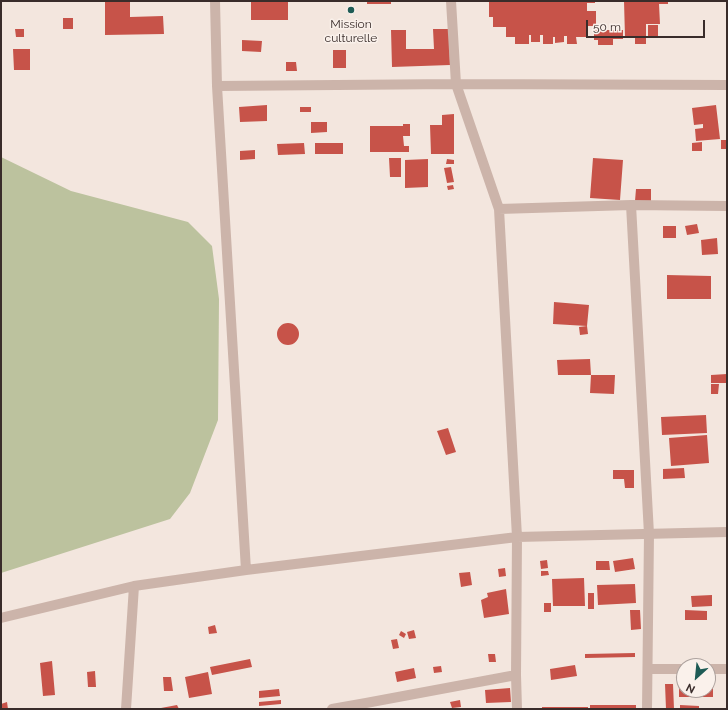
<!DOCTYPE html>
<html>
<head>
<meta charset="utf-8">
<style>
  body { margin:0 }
  #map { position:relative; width:728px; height:710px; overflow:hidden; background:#f3e6de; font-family:Raleway,sans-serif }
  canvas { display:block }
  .frame { position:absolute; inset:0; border:2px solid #392c2a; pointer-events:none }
  .north { position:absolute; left:676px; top:658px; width:40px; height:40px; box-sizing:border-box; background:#faf1eb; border:1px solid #ada29e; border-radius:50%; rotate:207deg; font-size:11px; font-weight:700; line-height:16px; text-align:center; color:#392c2a }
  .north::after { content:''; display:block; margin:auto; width:14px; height:18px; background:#1e5b55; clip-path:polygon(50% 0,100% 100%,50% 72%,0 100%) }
  .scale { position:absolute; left:586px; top:20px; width:119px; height:18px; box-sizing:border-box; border:2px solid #392c2a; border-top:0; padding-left:5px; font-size:12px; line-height:14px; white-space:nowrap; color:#392c2a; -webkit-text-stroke:3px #faf1eb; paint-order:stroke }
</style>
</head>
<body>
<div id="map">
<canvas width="728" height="710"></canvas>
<div class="frame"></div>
<div class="north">N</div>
<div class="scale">50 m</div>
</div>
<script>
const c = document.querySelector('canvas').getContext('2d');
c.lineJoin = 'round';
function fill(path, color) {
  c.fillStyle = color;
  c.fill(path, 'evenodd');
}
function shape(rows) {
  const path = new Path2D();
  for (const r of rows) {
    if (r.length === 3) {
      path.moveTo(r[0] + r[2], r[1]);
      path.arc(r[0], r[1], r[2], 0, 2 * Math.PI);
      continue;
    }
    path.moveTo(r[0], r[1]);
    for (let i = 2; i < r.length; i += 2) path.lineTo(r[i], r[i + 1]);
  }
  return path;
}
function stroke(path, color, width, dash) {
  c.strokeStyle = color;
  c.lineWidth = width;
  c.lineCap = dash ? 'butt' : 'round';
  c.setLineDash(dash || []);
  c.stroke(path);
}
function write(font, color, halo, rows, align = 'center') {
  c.font = font + ' Raleway,sans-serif';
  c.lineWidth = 3;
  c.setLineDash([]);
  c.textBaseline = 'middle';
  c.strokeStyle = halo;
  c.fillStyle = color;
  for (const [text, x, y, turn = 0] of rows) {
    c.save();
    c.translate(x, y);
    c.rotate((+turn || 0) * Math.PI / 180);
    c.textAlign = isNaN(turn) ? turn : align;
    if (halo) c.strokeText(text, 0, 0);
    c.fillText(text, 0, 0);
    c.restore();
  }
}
const green = shape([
  [1,157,71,191,188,222,212,246,219,299,218,420,190,493,170,519,1,573]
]);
const building = shape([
  [105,1,130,1,130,17,163,16,164,34,105,35],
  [251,1,288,1,288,20,251,20],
  [367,1,391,1,391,4,367,4],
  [489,1,595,1,595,3,587,3,587,11,596,11,596,26,587,26,587,37,576,37,577,44,567,44,567,36,564,36,564,42,555,43,555,37,553,37,553,44,543,44,543,35,540,35,540,42,531,42,531,35,529,35,529,44,515,44,515,37,506,37,506,27,493,27,493,17,489,17],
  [624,1,668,1,668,4,659,4,660,24,646,24,646,44,635,44,635,37,625,37],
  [63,18,73,18,73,29,63,29],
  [648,25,658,25,658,36,648,36],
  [15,29,24,29,24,37,16,37],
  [433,29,449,29,450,65,392,67,391,30,406,30,406,49,434,49],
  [594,30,623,30,623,39,613,39,613,45,598,45,598,40,594,40],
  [242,40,262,41,261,52,242,51],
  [13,49,30,49,30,70,14,70],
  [333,50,346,50,346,68,333,68],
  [286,62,296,62,297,71,286,71],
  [267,105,267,121,240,122,239,107],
  [716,105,720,139,696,141,695,129,703,128,703,124,694,125,692,108],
  [300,107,311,107,311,112,300,112],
  [454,114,454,154,431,154,430,125,442,125,442,115],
  [311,122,327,122,327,132,311,133],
  [403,124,410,124,410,136,403,136,404,146,409,146,409,152,370,152,370,126,403,126],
  [721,140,727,140,727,149,721,149],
  [702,142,702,151,692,151,692,143],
  [304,143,305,154,278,155,277,144],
  [315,143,343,143,343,154,315,154],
  [255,150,255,159,240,160,240,151],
  [389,158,401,158,401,177,390,177],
  [593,158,623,160,620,200,590,198],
  [428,159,428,187,405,188,405,160],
  [447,159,454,160,454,164,446,164],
  [451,167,454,182,447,183,444,168],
  [453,185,454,189,448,190,447,186],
  [636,189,651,189,651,201,635,201],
  [697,224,699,233,687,235,685,226],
  [663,226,676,226,676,238,663,238],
  [717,238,718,254,702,255,701,240],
  [667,275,711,276,711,299,667,299],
  [554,302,589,305,587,326,553,324],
  [288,334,11],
  [587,326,588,334,580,335,579,327],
  [590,359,591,375,558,375,557,360],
  [727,374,727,383,711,383,711,375],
  [591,375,615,375,614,394,590,393],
  [711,384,719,384,718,394,711,394],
  [706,415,707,433,662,435,661,417],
  [448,428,456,452,446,455,437,431],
  [707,435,709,463,671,466,669,438],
  [684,468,685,478,663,479,663,469],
  [613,470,634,470,634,488,625,488,624,479,613,479],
  [633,558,635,569,615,572,613,561],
  [547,560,548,568,541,569,540,561],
  [596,561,609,561,610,570,596,570],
  [505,568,506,576,499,577,498,569],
  [541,571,548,571,549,575,541,576],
  [470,572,472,585,461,587,459,573],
  [584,578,585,606,553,606,552,579],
  [635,584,636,603,598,605,597,585],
  [506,589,509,614,484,618,481,600,488,597,487,593],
  [588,593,594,593,594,609,588,609],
  [712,595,712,606,692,607,691,596],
  [544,603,551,603,551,612,544,612],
  [630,610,640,610,641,629,631,630],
  [685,610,707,611,707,620,685,620],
  [215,625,217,633,209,634,208,627],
  [414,630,416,638,409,639,407,632],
  [401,631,406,634,404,638,399,635],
  [397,639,399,648,393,649,391,640],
  [635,653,635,657,585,658,585,654],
  [488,654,495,654,496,662,489,662],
  [250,659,252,667,212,675,210,667],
  [52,661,55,695,43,696,40,663],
  [575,665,577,676,551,680,550,669],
  [441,666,442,672,434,673,433,667],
  [414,668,416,678,397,682,395,672],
  [95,671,96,687,88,687,87,672],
  [208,672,212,694,189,698,185,677],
  [163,677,171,677,173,691,164,691],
  [665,684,673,684,674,709,666,709],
  [684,684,684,690,708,690,708,684,713,684,713,697,679,697,679,685],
  [510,688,511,702,486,703,485,690],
  [279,689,280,696,259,698,259,691],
  [281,700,281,704,259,706,259,702],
  [460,700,461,707,452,708,450,702],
  [7,702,8,709,1,709,1,704],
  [177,705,179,709,161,709,161,708],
  [590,705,636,705,636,709,590,709],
  [680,705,699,706,699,709,680,709],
  [542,707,588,707,588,709,542,709]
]);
const minor = shape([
  [215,1,217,86,246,570],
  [451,1,456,84,499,209,517,537,516,675,517,709],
  [217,86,456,84,727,85],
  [631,205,727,206],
  [499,209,631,205,649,534,647,709],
  [1,618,134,586,246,570,517,537,727,532],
  [648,669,684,669],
  [708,669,727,669],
  [126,709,134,586],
  [332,709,366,703,516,675]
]);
const markers = [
  [351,10,4,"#1e5b55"]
];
const poiNames = [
  ["Mission",351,24],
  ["culturelle",351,38]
];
fill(green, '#bcc29e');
fill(building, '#c75349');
stroke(minor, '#ccb4aa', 10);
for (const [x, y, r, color] of markers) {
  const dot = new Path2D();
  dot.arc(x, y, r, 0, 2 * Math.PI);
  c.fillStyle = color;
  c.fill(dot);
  stroke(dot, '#faf1eb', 1.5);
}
write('12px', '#392c2a', '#faf1eb', poiNames);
</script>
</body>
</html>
